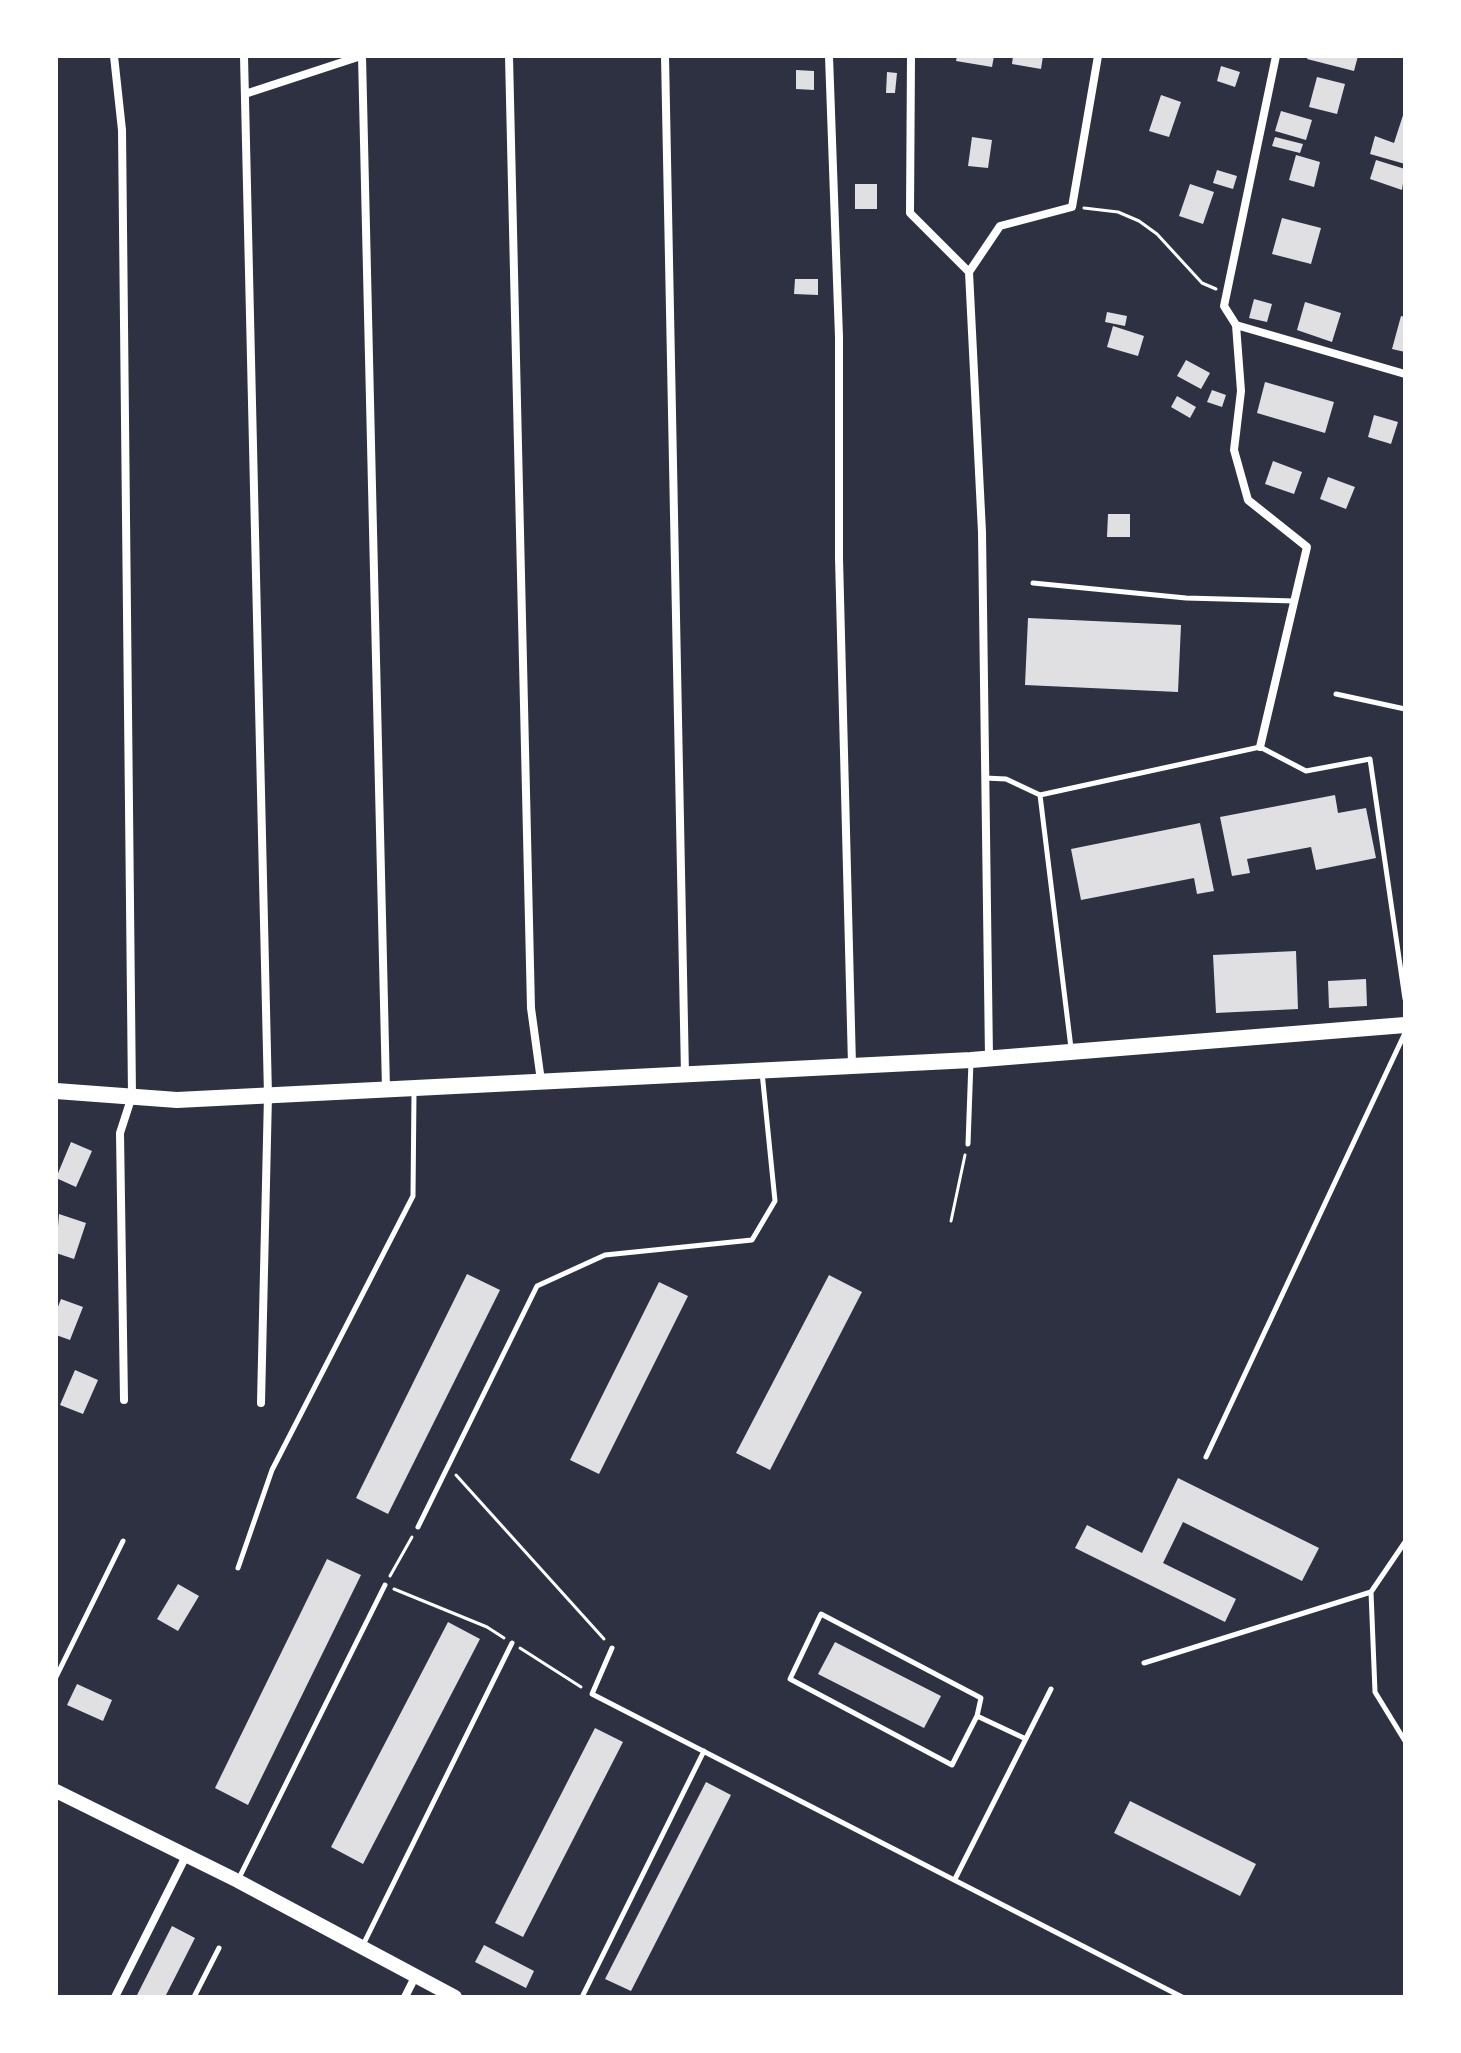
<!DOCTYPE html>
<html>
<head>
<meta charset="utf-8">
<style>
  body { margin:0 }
  #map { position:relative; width:1461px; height:2053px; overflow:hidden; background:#2d3142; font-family:"Noto Sans",sans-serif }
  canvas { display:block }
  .frame { position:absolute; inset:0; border:58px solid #fff; pointer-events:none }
</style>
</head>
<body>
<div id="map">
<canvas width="1461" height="2053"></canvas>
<div class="frame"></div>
</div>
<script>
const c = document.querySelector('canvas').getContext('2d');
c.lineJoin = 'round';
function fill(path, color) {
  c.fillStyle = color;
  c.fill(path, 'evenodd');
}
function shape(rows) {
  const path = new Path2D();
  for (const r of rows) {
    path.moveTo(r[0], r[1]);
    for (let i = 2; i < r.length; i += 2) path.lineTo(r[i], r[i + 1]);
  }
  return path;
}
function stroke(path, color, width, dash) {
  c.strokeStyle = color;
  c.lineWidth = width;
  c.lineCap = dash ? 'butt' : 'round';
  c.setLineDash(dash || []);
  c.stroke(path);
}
const building = shape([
  [957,56,994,56,992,67,956,61],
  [1013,56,1043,56,1041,69,1012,64],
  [1308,56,1358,56,1354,71,1307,59],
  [1221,66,1240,72,1235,87,1217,81],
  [796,70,814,71,814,90,796,89],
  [887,72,897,73,895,93,886,93],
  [1317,77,1345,84,1337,114,1309,107],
  [1161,95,1181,102,1169,137,1149,131],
  [1405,109,1405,164,1370,154,1375,136,1394,143],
  [1281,111,1312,120,1306,140,1275,131],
  [972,137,992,140,988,168,968,166],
  [1275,137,1303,144,1300,153,1272,146],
  [1296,155,1320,162,1314,187,1289,180],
  [1376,160,1405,169,1402,190,1370,179],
  [1217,170,1237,176,1233,189,1213,183],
  [855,184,877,184,877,209,855,209],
  [1190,184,1214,192,1203,224,1179,216],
  [1282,218,1321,228,1311,264,1272,254],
  [795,279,818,279,818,295,794,294],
  [1254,299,1272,304,1267,322,1249,318],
  [1305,302,1341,313,1332,342,1297,330],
  [1107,312,1127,316,1125,326,1105,322],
  [1401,316,1405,317,1405,352,1392,349],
  [1113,326,1144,336,1138,356,1107,347],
  [1186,360,1210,373,1201,389,1177,376],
  [1265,382,1334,402,1325,433,1257,413],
  [1212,390,1226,395,1222,407,1207,402],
  [1177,396,1196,407,1190,418,1171,407],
  [1374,415,1398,422,1391,444,1368,437],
  [1273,461,1302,472,1294,494,1265,484],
  [1328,477,1355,487,1346,509,1320,499],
  [1108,514,1130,514,1130,537,1107,537],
  [1028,618,1181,625,1178,692,1025,685],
  [1335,795,1338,813,1366,808,1376,858,1316,870,1311,847,1247,859,1250,873,1232,876,1220,817],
  [1200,823,1214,891,1197,894,1194,878,1081,900,1071,849],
  [1296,951,1298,1009,1216,1013,1213,955],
  [1366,979,1367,1006,1329,1008,1328,981],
  [71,1142,92,1151,76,1187,56,1178],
  [59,1214,86,1223,74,1259,56,1253],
  [467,1274,500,1290,388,1514,356,1498],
  [829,1275,862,1292,770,1470,736,1453],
  [659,1282,688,1296,599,1474,570,1460],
  [61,1299,83,1307,70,1340,56,1335,56,1312],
  [75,1370,98,1380,83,1414,60,1405],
  [1178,1478,1319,1548,1302,1581,1183,1522,1163,1563,1236,1599,1225,1622,1075,1548,1087,1525,1142,1553],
  [327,1559,361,1575,248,1805,215,1788],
  [178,1584,199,1596,178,1631,157,1619],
  [448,1622,480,1639,363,1864,331,1847],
  [835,1642,941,1696,924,1728,818,1674],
  [77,1684,112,1700,103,1721,67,1705],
  [595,1728,623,1742,523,1937,495,1923],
  [706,1782,731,1795,631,1991,605,1979],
  [1130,1801,1256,1864,1240,1896,1114,1833],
  [172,1926,195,1938,165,1997,136,1997],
  [484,1945,534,1971,526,1988,475,1962]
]);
const path = shape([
  [1084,208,1118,212,1139,221,1157,234,1202,283,1216,289],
  [951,1221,965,1155],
  [456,1475,604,1639],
  [390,1576,412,1537],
  [394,1589,487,1627,504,1638],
  [520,1648,581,1687]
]);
const service = shape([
  [1033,583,1186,598,1295,601],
  [1336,694,1405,709],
  [985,778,1006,779,1040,795],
  [1071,1048,1040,795,1260,747,1306,771,1370,759,1405,999],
  [968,1144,971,1061],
  [1206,1457,1405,1033],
  [418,1527,537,1286,605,1255,752,1240,775,1201,762,1072],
  [1405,1542,1371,1592,1375,1692,1405,1741],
  [238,1568,272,1470,413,1196,414,1093],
  [612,1648,592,1694,1182,1997],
  [1144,1663,1371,1592],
  [56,1677,123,1541],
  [977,1716,952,1765,790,1679,821,1614,981,1698,977,1716,1026,1739],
  [955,1879,1051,1689],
  [238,1880,385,1585],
  [362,1947,512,1643],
  [194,1997,219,1948],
  [582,1997,704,1751]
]);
const minor = shape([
  [114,56,122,130,132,1096,120,1133,124,1400],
  [244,56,268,1095,261,1403],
  [362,56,386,1089],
  [509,56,531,1008,541,1081],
  [665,56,685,1075],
  [829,56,839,337,839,558,852,1065],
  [911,56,910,213,969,272,982,532,989,1058],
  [248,93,361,56],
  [969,272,1000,226,1072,207,1098,56],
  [1236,325,1405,374],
  [1260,747,1307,547,1248,500,1234,450,1241,391,1236,325,1224,306,1276,56],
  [115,1997,186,1856],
  [405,1997,415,1977]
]);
const tertiary = shape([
  [56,1791,238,1881,455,1997]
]);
const secondary = shape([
  [56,1091,177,1100,971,1060,1405,1025]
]);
fill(building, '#e0e0e3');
stroke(path, '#fff', 3);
stroke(service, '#fff', 5);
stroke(minor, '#fff', 8);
stroke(tertiary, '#fff', 14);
stroke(secondary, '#fff', 16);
</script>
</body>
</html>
